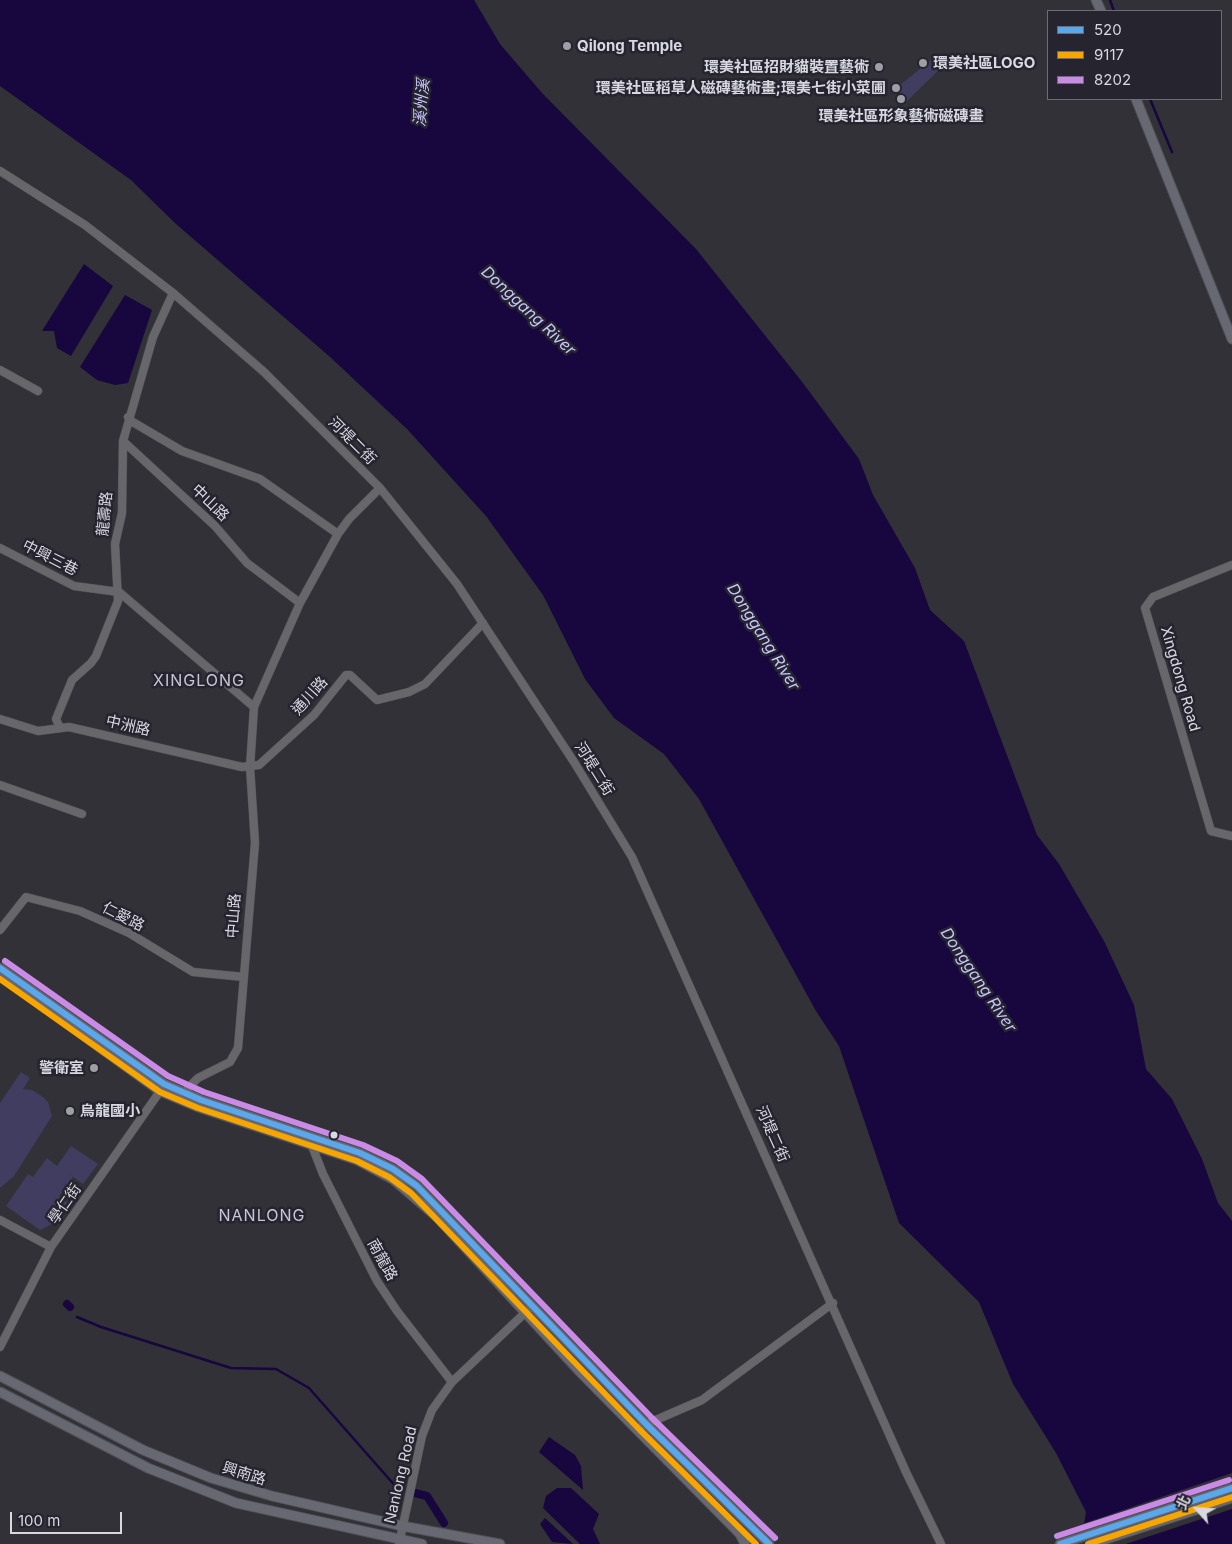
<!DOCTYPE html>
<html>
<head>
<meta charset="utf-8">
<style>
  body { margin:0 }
  #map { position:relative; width:1232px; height:1544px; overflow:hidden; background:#313137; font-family:Inter,"Noto Sans TC",sans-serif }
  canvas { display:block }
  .legend { position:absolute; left:1047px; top:10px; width:175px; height:90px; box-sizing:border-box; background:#25242f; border:1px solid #6d6c76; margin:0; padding:6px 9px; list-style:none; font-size:15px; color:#d8d8e0 }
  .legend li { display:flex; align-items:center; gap:10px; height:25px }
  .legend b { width:25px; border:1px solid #6d6c76 }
  .north { position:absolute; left:1172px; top:1484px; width:50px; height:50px; -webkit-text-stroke:4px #25242f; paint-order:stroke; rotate:296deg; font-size:14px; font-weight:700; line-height:20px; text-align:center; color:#d8d8e0 }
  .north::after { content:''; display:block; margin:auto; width:18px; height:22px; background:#d8d8e0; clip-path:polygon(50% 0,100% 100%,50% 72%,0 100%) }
  .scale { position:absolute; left:10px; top:1512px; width:112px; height:22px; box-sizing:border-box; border:2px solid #d8d8e0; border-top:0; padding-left:6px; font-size:15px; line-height:18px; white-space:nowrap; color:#d8d8e0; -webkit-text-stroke:4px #25242f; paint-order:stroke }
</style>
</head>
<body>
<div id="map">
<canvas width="1232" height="1544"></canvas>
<ul class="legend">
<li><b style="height:6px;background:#5aa8eb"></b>520</li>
<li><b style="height:6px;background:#f7a600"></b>9117</li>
<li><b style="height:6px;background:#ca8be6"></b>8202</li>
</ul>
<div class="north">北</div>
<div class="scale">100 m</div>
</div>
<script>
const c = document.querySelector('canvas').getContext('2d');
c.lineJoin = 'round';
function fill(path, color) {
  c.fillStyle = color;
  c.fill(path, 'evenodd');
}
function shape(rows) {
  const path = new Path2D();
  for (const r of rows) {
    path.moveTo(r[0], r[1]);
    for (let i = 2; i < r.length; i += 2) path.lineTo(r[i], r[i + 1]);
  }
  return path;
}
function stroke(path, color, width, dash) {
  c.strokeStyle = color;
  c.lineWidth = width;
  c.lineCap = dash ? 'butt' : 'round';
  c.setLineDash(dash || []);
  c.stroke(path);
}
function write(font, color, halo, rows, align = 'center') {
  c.font = font + ' Inter,"Noto Sans TC",sans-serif';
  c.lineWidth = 5;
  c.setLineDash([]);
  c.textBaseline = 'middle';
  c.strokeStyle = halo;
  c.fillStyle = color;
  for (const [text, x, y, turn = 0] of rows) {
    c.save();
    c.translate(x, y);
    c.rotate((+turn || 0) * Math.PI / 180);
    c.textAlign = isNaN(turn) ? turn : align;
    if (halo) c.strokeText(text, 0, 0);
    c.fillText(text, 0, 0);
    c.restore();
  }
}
const green = shape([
  [940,53,947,62,906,102,896,88],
  [21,1072,30,1078,23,1089,32,1090,43,1097,48,1102,52,1116,14,1176,0,1188,0,1103],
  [71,1146,98,1164,83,1184,68,1173,73,1177,59,1196,70,1205,58,1221,40,1230,6,1206,28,1174,33,1177,47,1158,57,1166]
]);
const water = shape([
  [0,0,474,0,500,44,542,93,696,249,803,383,859,459,873,495,915,568,930,610,964,641,1037,835,1059,864,1104,941,1134,1005,1146,1069,1172,1099,1202,1159,1218,1203,1232,1221,1232,1544,1081,1544,1086,1512,1056,1453,1013,1384,979,1302,899,1223,839,1046,816,1011,699,799,664,754,614,718,585,679,543,595,486,516,407,429,329,356,176,224,131,180,0,86],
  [84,264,113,286,71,356,57,348,54,331,42,331],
  [125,295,152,310,128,383,115,385,97,380,80,367],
  [549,1437,575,1455,581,1466,583,1490,539,1452],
  [557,1488,571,1488,599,1514,593,1529,600,1544,580,1544,543,1508,546,1496],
  [545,1518,573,1544,552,1542,540,1524]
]);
const pier = shape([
  [1232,1473,1232,1509,1126,1544,1078,1544,1082,1524]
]);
const stream = shape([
  [1110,0,1114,11],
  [1150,99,1172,152],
  [77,1317,101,1327,231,1368,276,1369,309,1388,397,1488,402,1489]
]);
const canal = shape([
  [67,1304,70,1307],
  [415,1493,427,1496,444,1523]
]);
const minor = shape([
  [0,171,85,225,173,293,264,372,380,488,457,584,574,762,632,857,906,1472,941,1544],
  [0,370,38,391],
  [128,417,131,421,182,451,260,479,338,534,349,519,380,488],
  [123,441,215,526,247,563,300,603],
  [0,548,74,586,119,592,254,707],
  [1232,565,1153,597,1145,608,1211,831,1232,836],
  [0,719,38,731,69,727,242,767,259,765,314,715,346,675,350,675,377,700,409,692,425,684,483,623],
  [60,728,56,719,72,680,91,663,96,656,118,601,115,544,122,513,123,441,153,337,173,293],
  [0,785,82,814],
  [0,930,26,897,80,911,129,933,193,972,244,977],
  [183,1099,188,1088,198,1078,230,1062,238,1048,255,843,250,767,254,707,300,603,338,534],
  [314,1141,312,1146,323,1174,377,1281,397,1311,452,1382],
  [0,1220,51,1247],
  [0,1347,51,1247,163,1087],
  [642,1426,702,1400,833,1303],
  [399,1544,422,1436,432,1410,452,1382,528,1310]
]);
const major = shape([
  [1096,0,1101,11],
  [1136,99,1232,339],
  [0,968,164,1084,201,1100,360,1153,393,1169,417,1186,646,1424,769,1544],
  [0,975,160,1091,198,1107,357,1160,394,1180,437,1217,580,1372,740,1534,745,1544],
  [0,1376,143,1450,211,1478,272,1496,402,1526,500,1544],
  [0,1392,148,1468,236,1503,422,1544],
  [1060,1544,1232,1488],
  [1091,1544,1232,1498]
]);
const bus1 = shape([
  [0,968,164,1084,201,1100,360,1153,393,1169,417,1186,646,1424,769,1544],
  [1060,1544,1232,1488]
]);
const bus2 = shape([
  [0,979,160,1092,198,1108,357,1161,389,1177,411,1193,640,1430,756,1544],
  [1088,1544,1232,1497]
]);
const bus3 = shape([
  [5,961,168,1076,204,1092,363,1145,397,1161,422,1179,652,1418,775,1538],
  [1057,1536,1229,1480]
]);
const markers = [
  [567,46,5,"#9e9ea5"],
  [923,63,5,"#9e9ea5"],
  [879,67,5,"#9e9ea5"],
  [896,88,5,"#9e9ea5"],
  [901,99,5,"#9e9ea5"],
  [94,1068,5,"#9e9ea5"],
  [70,1111,5,"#9e9ea5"],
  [334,1135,4.5,"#d8d8e0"]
];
const poiNames = [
  ["Qilong Temple",577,46],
  ["環美社區LOGO",933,63],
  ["環美社區招財貓裝置藝術",869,67,"right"],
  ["環美社區稻草人磁磚藝術畫;環美七街小菜圃",886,88,"right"],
  ["環美社區形象藝術磁磚畫",901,116,"center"],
  ["警衛室",84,1068,"right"],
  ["烏龍國小",80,1111]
];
const streetNames = [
  ["河堤二街",352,441,45],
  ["中山路",210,503,44],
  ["龍壽路",105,514,-84],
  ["中興三巷",50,558,27],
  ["Xingdong Road",1180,679,74],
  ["通川路",310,696,-48],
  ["中洲路",128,726,13],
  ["河堤二街",594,769,58],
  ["中山路",234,916,-86],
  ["仁愛路",123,917,27],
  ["河堤二街",772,1134,66],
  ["學仁街",65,1204,-55],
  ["南龍路",382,1260,61],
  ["興南路",244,1474,17],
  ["Nanlong Road",401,1475,-77]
];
const waterNames = [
  ["溪州溪",422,103,-85],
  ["Donggang River",528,311,43],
  ["Donggang River",763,637,58],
  ["Donggang River",978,980,56]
];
const neighbourhoodNames = [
  ["XINGLONG",199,681],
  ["NANLONG",262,1216]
];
fill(green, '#413d60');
fill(water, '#18063e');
fill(pier, '#313137');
stroke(stream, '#18063e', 2.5);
stroke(canal, '#18063e', 8);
stroke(minor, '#4f4f55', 9);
stroke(major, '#4f4f55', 11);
stroke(minor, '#67676b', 8);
stroke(major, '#686872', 9);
stroke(bus1, '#5aa8eb', 6);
stroke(bus2, '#f7a600', 6);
stroke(bus3, '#ca8be6', 6);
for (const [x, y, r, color] of markers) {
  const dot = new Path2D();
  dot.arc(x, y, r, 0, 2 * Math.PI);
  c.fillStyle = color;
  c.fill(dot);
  stroke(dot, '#25242f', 2);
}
write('bold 15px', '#d8d8e0', '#25242f', poiNames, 'left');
write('15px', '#d8d8e0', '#25242f', streetNames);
write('italic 16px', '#c8c4fe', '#25242f', waterNames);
c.letterSpacing = '1px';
write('16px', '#c7c6d5', '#25242f', neighbourhoodNames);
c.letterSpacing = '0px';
</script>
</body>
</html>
